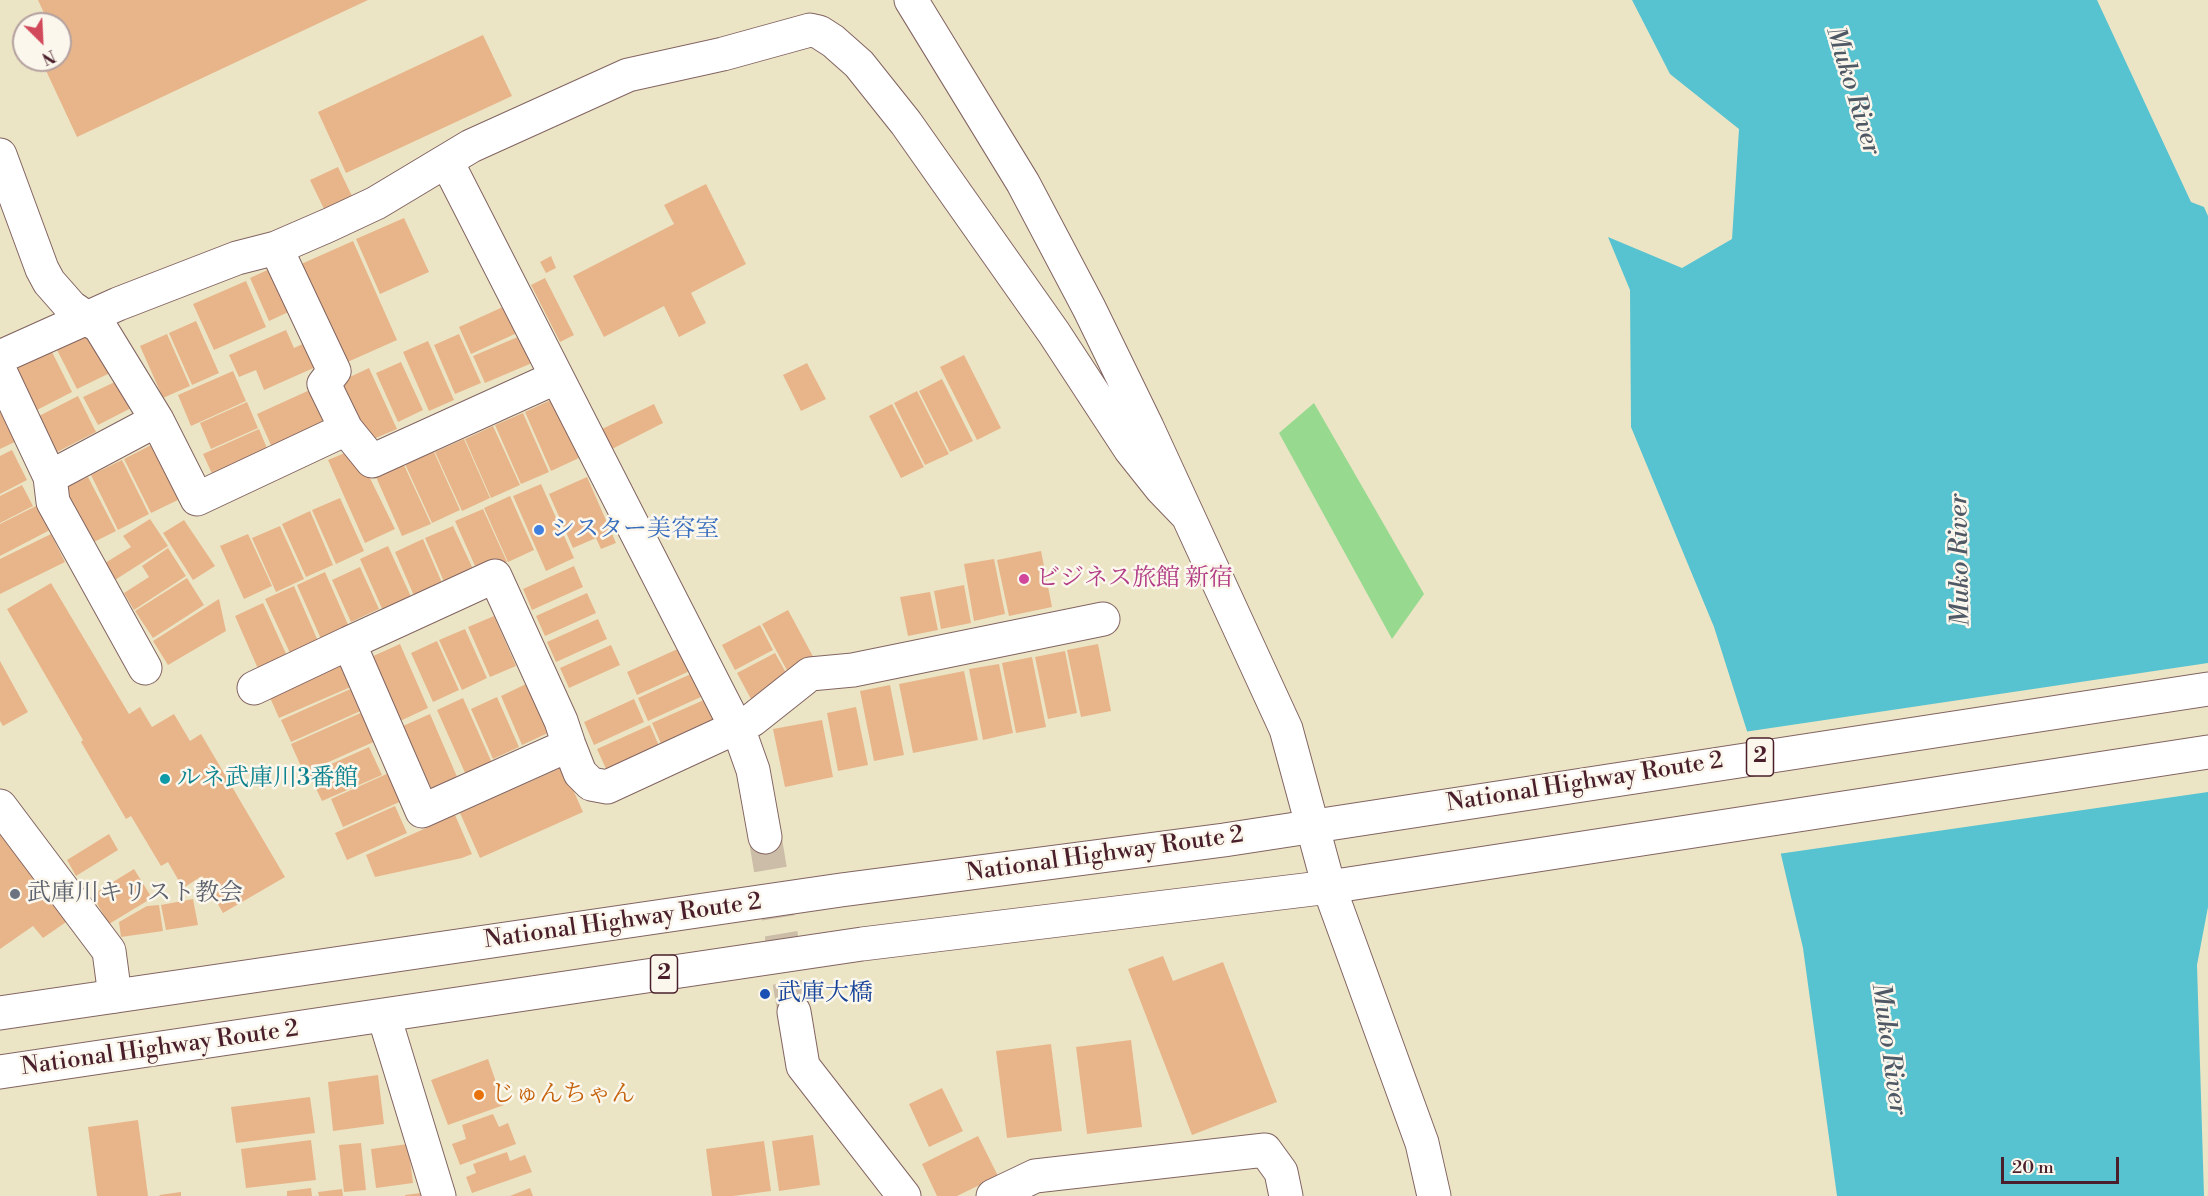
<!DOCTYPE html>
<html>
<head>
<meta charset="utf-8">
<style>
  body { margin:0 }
  #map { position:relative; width:2208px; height:1196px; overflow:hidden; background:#ebe5c6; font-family:"Libre Bodoni",serif }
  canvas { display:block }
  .north { position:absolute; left:12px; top:12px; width:60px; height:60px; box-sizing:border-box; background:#fbf7ec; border:2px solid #b4a19f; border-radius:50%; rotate:156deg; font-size:16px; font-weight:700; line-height:24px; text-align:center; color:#4a1f2b }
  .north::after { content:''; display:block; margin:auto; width:21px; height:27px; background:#d1495b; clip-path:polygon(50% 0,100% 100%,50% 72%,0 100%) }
  .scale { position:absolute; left:2001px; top:1157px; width:118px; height:27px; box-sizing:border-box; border:3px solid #4a1f2b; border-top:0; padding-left:8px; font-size:18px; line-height:21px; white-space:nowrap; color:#4a1f2b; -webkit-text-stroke:4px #fbf7ec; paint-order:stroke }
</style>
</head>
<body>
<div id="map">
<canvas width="2208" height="1196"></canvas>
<div class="north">N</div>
<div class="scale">20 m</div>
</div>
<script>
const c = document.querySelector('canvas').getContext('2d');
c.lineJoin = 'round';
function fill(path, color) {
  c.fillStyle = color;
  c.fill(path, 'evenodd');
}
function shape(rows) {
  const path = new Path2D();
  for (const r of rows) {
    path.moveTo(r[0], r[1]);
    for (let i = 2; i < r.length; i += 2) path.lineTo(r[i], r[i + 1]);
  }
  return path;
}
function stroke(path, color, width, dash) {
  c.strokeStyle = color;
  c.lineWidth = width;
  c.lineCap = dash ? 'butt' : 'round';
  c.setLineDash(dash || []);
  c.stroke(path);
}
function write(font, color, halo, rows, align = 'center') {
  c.font = font + ' "Libre Bodoni","Noto Serif JP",serif';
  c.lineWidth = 5;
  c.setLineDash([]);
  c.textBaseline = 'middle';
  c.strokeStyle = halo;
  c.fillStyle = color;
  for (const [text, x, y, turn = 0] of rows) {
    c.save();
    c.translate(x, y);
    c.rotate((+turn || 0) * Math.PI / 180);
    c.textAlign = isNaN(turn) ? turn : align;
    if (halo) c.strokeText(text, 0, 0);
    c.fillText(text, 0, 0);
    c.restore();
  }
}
const green = shape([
  [1314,403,1424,594,1392,639,1279,433]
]);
const water = shape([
  [1632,0,2097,0,2191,202,2204,207,2208,216,2208,907,2197,965,2204,1196,1837,1196,1803,948,1766,791,1714,627,1631,427,1630,290,1608,237,1682,268,1732,239,1739,129,1670,74]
]);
const pier = shape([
  [2208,663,2208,792,1778,854,1763,792,1744,732]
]);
const building = shape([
  [38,0,368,0,77,137,41,60,60,60,60,24,49,24],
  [483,35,512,96,346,173,318,112],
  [338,167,352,196,324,209,310,180],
  [706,184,746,264,691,293,706,323,679,337,664,306,604,337,573,276,674,224,664,205],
  [404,218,429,272,380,294,356,239],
  [353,241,397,340,343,364,299,265],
  [551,256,556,268,546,273,540,262],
  [276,266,295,309,269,321,250,278],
  [545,278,574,335,560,342,531,285],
  [246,281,266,327,214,350,193,304],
  [505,306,517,333,471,354,459,327],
  [196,321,219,373,192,385,169,333],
  [92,330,112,372,77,389,56,348],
  [286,330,294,348,307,342,318,366,264,390,256,370,239,377,229,355],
  [167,334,190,386,163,398,140,346],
  [459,334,481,383,455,394,434,345],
  [520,336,532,363,485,383,473,356],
  [428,341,454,400,429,411,403,352],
  [51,350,72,392,37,410,15,367],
  [964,355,1001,428,977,440,940,367],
  [401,362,423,410,398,422,376,373],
  [807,363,826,399,801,411,783,375],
  [369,368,397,429,364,443,337,383],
  [233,371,246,401,191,426,178,395],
  [942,379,973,441,950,452,919,391],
  [119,380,133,407,98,425,83,397],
  [312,389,329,428,274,452,257,414],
  [917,391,949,454,925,465,894,403],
  [78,396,96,432,57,452,39,416],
  [553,399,579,458,551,471,525,412],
  [0,402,19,440,0,449],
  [247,402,258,428,211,449,200,423],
  [654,404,663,423,612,449,602,429],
  [892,404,924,467,901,478,869,416],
  [523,413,549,472,521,484,495,425],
  [493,426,520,485,491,498,465,439],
  [259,429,269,453,214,478,203,454],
  [464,439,490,498,462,511,435,452],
  [155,443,182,498,151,513,124,459],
  [12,450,27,480,0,494,0,456],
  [352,450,365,468,395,529,365,543,328,460],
  [434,452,460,510,432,523,405,464],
  [122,460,149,514,118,530,91,475],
  [404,465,431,524,402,536,376,477],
  [88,477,116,531,88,545,61,490],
  [587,477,616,543,601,549,596,538,573,548,549,494],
  [541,484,574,558,546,571,513,496],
  [22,485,33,506,0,523,0,496],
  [510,496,534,550,508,562,484,508],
  [340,498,364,551,336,564,312,510],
  [38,505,50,530,0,556,0,524],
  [483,509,507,562,479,575,455,521],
  [310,511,333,565,306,577,282,524],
  [150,519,168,546,115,580,105,563,131,547,123,536],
  [184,520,215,566,193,580,163,533],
  [280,526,304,579,276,592,252,538],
  [453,526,474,571,445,584,425,538],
  [51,534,65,562,0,594,0,559],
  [248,534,272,586,244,599,220,546],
  [423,539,443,585,415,598,395,552],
  [388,546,413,601,384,613,360,559],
  [168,548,186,576,134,610,124,593,149,577,142,566],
  [1041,551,1052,607,1009,616,997,560],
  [994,559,1005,614,974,621,964,564],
  [574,566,583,587,532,610,523,589],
  [360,567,379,609,351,622,332,580],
  [325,572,349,627,321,639,297,585],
  [187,578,204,605,153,638,135,611],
  [51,583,129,714,140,707,152,727,174,714,190,741,201,734,285,877,223,913,202,876,183,888,168,862,161,866,131,816,126,819,81,742,83,740,7,609],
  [964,585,971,623,941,629,934,591],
  [294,586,318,641,290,653,265,599],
  [930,592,938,630,908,636,900,597],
  [587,593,596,613,545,636,536,616],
  [219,599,226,631,168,665,153,641],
  [263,603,288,658,259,671,235,616],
  [788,610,816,662,790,676,762,624],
  [494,616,516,666,490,677,468,627],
  [598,619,607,639,556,662,547,642],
  [760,625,773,650,735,670,722,645],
  [465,629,487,678,462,690,439,640],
  [437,641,459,690,433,702,411,653],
  [400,644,428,708,400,721,371,657],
  [1098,644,1111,711,1081,717,1067,650],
  [611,645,620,665,569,688,560,668],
  [682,647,692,670,637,695,627,672],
  [1065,651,1077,713,1048,719,1035,657],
  [775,653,789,678,751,699,737,673],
  [1032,657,1046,727,1016,733,1002,663],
  [342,660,353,686,279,718,268,693],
  [0,661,28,712,3,726,0,721],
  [999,664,1013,733,983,740,969,669],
  [964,671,978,740,913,753,899,684],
  [693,673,703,696,648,721,638,698],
  [526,684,548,733,522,745,501,696],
  [890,685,904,755,874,761,860,691],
  [355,687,365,709,291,742,281,720],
  [497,697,519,747,493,759,471,709],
  [463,698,492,763,466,775,437,710],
  [634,699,644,722,594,745,584,722],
  [706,699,716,722,662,746,652,723],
  [856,707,868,765,838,771,827,713],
  [365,711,378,740,304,773,291,744],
  [430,714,458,779,432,790,403,726],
  [822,720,833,777,785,787,773,729],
  [650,725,660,748,607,771,597,749],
  [369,747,382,775,322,801,309,774],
  [563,767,583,812,480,858,460,813],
  [391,772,404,800,343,827,331,799],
  [395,806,407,833,347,860,335,833],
  [455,815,472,854,462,858,375,877,366,855],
  [4,832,69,920,43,938,33,926,0,949,0,835],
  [109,834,118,850,76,876,67,860],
  [134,869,152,898,109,924,92,895],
  [193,899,198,925,166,930,161,905],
  [159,905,163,931,121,937,119,922,147,906],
  [1163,956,1173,981,1223,962,1277,1102,1192,1135,1128,969],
  [1131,1040,1142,1127,1087,1134,1076,1047],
  [1051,1044,1062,1131,1007,1138,996,1051],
  [488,1059,504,1105,448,1125,431,1080],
  [378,1075,384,1124,333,1131,328,1082],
  [942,1088,963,1131,929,1147,909,1104],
  [310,1097,315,1133,236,1143,231,1107],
  [493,1114,499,1127,508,1123,516,1144,460,1165,452,1144,466,1139,462,1125],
  [138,1120,148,1196,97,1196,88,1127],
  [813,1135,820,1185,779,1191,772,1141],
  [978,1136,998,1176,957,1196,937,1196,922,1164],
  [311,1140,316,1180,246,1188,241,1149],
  [764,1141,771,1191,733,1196,712,1196,706,1149],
  [361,1143,366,1190,344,1192,339,1145],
  [408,1144,413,1183,376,1188,371,1149],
  [507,1152,510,1161,525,1155,532,1172,472,1193,466,1177,476,1173,473,1164],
  [311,1188,312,1196,287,1196,287,1191],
  [530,1188,533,1196,510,1196],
  [342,1189,343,1196,319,1196,318,1192],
  [181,1192,181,1196,160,1196,159,1195],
  [421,1193,422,1196,405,1196,405,1195]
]);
const minorTunnel = shape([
  [765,837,794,1012]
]);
const minor = shape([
  [911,0,1023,183,1089,308,1147,427,1286,729,1329,887,1422,1143,1434,1196],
  [0,155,42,269,49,282,71,307,100,327,157,420,197,499,346,429],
  [447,162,742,739,753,770,765,837],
  [276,248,334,371,324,384,346,429,372,461,557,377],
  [0,357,118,304,237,258,276,248,329,225,376,203,471,146,628,75,723,54,810,30,819,32,833,41,859,64,906,123,1054,333,1130,449,1161,488,1187,515],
  [0,371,50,477,157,420],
  [50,477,53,502,145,668],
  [254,688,349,643],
  [569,745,422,811,349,643,495,576,561,721,569,745,580,773,591,784,607,787,752,720,810,674,853,670,1103,619],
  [0,806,109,951,115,996],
  [794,1012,803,1066,904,1196],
  [384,1016,439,1196],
  [993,1196,1035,1176,1265,1150,1281,1172,1286,1196]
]);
const highway = shape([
  [0,1013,841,890,1224,840,2208,689],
  [0,1072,862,944,1329,887,2208,752]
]);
const markers = [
  [539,530,6,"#3f7fe0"],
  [1024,579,6,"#d1479c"],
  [165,779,6,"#0f9aa8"],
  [15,894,6,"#6b7280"],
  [765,994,6,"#1a4fb4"],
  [479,1095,6,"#e8710a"]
];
const shields = [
  [1760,757,27],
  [664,974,27]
];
const shieldNames = [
  ["2",1760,757],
  ["2",664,974]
];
const shopNames = [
  ["シスター美容室",551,530]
];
const hotelNames = [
  ["ビジネス旅館 新宿",1036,579]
];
const cultureNames = [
  ["ルネ武庫川3番館",177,779]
];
const streetNames = [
  ["National Highway Route 2",1585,783,-9],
  ["National Highway Route 2",1105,855,-8],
  ["National Highway Route 2",623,922,-8],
  ["National Highway Route 2",160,1049,-8]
];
const worshipNames = [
  ["武庫川キリスト教会",27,894]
];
const transitNames = [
  ["武庫大橋",777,994]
];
const foodNames = [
  ["じゅんちゃん",491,1095]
];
const waterNames = [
  ["Muko River",1852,91,73],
  ["Muko River",1961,560,-91],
  ["Muko River",1888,1049,82]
];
fill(green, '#98d990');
fill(water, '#57c3d0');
fill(pier, '#ebe5c6');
fill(building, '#e8b58a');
stroke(minorTunnel, '#cbbda7', 33, [33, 16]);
stroke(minor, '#826461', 35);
stroke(highway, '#826461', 35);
stroke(minor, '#fff', 33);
stroke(highway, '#fff', 33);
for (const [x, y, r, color] of markers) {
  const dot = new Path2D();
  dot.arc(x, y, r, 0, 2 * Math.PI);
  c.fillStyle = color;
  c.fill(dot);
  stroke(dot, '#fbf7ec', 2);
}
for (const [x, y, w] of shields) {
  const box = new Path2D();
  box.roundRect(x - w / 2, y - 19, w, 38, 4.5);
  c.fillStyle = '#fbf7ec';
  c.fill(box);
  stroke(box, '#4a1f2b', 1.5);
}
write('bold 22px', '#4a1f2b', null, shieldNames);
write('24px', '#366cbe', '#fbf7ec', shopNames, 'left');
write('24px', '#b23c85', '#fbf7ec', hotelNames, 'left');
write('24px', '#0d838f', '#fbf7ec', cultureNames, 'left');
write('24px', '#4a1f2b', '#fbf7ec', streetNames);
write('24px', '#5b616d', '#fbf7ec', worshipNames, 'left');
write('24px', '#164399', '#fbf7ec', transitNames, 'left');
write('24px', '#c56008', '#fbf7ec', foodNames, 'left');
write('italic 26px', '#4f5865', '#fbf7ec', waterNames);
</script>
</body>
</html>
